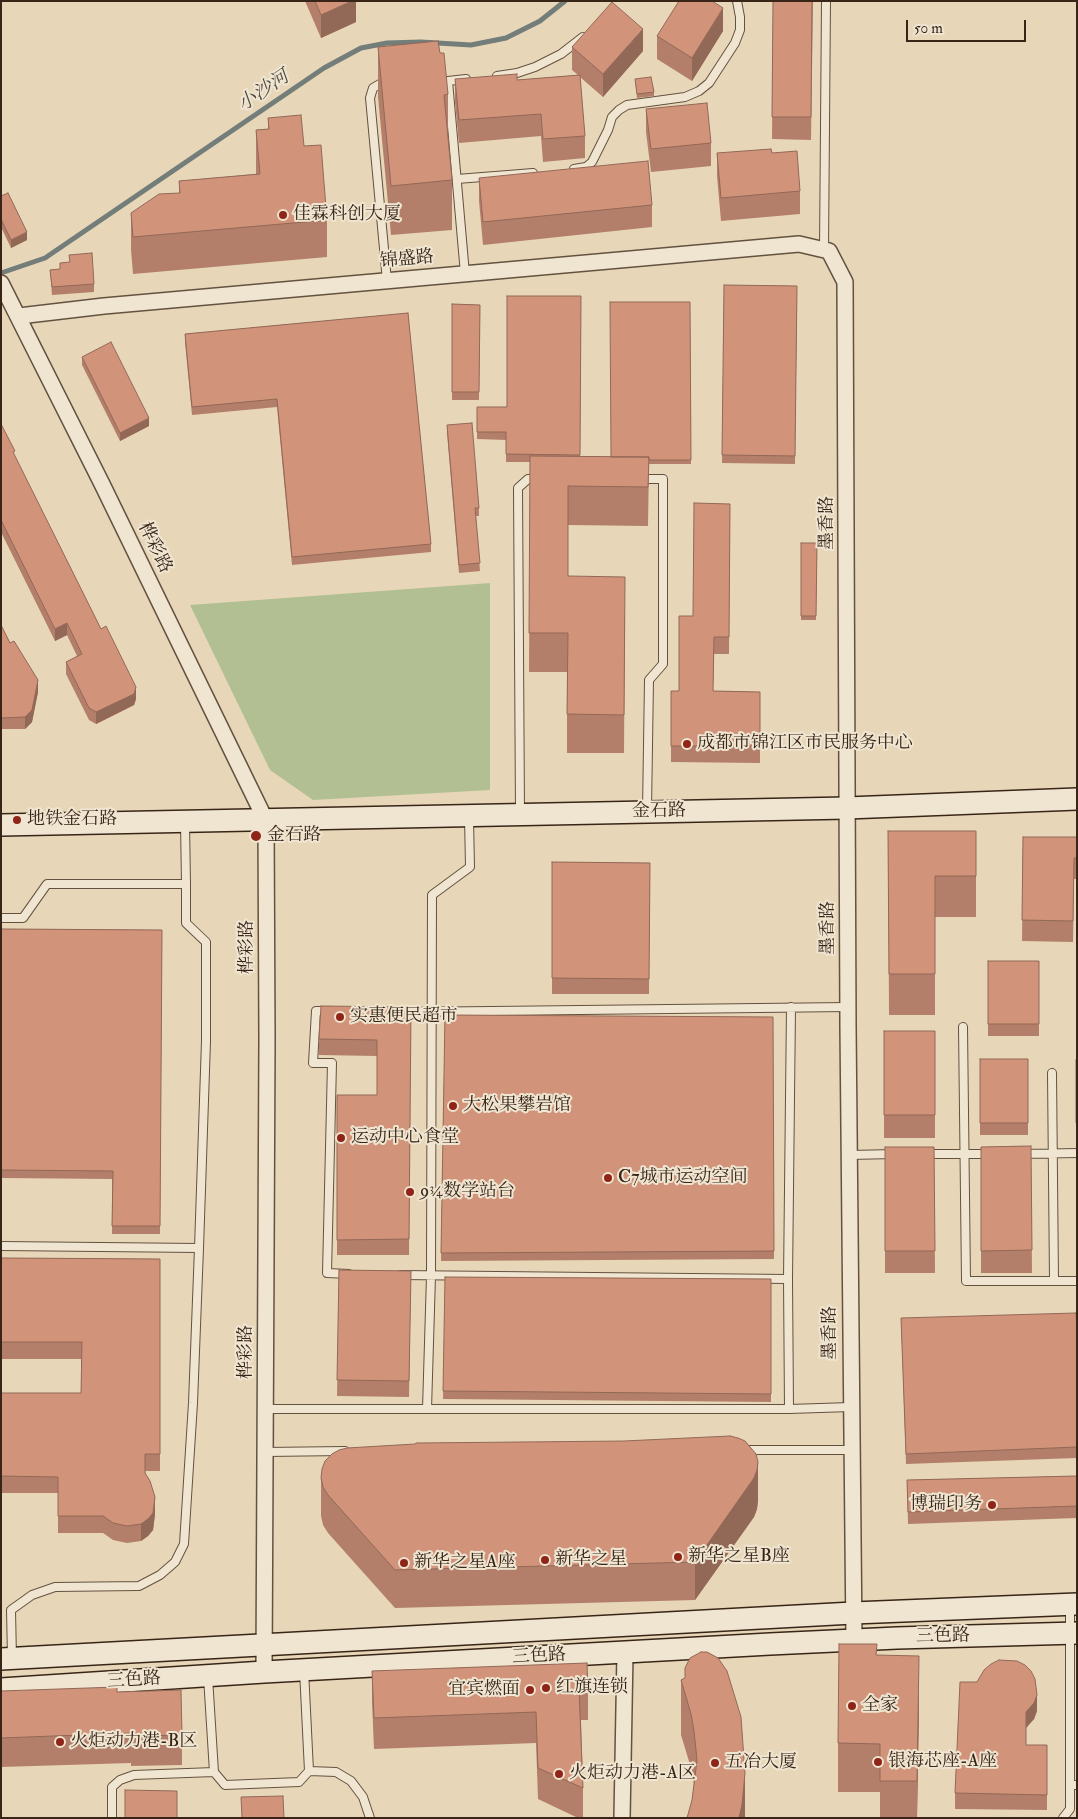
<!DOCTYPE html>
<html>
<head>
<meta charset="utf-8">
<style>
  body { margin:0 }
  #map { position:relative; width:1078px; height:1819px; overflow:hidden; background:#e7d7b8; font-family:"IM FELL Double Pica",serif }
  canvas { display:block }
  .frame { position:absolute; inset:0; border:2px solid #382518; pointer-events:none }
  .scale { position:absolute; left:906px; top:20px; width:120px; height:22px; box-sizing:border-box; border:2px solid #382518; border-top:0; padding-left:6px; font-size:15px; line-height:18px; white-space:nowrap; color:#382518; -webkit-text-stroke:4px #efe5d1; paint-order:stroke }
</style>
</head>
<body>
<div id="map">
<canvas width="1078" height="1819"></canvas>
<div class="frame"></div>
<div class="scale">50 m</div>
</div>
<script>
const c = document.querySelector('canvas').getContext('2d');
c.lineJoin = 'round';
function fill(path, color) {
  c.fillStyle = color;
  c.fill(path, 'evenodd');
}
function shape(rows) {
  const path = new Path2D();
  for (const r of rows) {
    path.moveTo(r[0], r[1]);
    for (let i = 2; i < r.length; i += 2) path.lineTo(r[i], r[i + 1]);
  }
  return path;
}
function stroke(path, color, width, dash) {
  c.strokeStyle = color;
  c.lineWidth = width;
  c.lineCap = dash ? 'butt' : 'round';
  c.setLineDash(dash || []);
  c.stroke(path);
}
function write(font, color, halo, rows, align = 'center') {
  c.font = font + ' "IM FELL Double Pica","Noto Serif SC",serif';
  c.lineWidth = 4;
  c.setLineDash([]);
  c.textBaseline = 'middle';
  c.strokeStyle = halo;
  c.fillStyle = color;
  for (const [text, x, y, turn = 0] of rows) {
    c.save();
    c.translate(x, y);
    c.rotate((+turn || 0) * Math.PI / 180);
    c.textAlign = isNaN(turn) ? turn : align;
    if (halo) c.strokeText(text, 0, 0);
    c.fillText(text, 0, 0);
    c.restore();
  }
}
const green = shape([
  [490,583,490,790,313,800,270,770,190,605]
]);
const stream = shape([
  [1,273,45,258,324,68,361,48,387,43,421,42,471,45,506,38,540,21,565,1]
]);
const lane = shape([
  [497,76,517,73,535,67,561,54,583,37],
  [385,81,373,88,370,98,387,281],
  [574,169,586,167,592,162,608,130,612,117,619,110,627,105,685,97,699,91,709,83,735,43,740,30,740,17,737,1],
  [457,179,533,173],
  [824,250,826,1],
  [465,274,448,81,466,79],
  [639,479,663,479,663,664,649,680,647,810],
  [520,813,518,488,528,479,540,479],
  [185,823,186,884],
  [1,918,23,918,47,884,186,884,186,923,206,942,206,1041,199,1248],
  [331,1011,316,1011,313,1063,332,1063,327,1273,349,1274],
  [402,1012,848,1007],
  [963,1027,966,1281,1077,1281],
  [1052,1073,1054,1281],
  [924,1154,990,1154],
  [1021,1154,1077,1153],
  [849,1155,895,1154],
  [1,1246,199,1248,193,1403,184,1544,175,1562,160,1575,139,1586,55,1587,32,1595,11,1610,12,1658],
  [400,1275,788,1279],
  [265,1409,789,1409,851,1407],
  [427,1409,431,1276,432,895,470,867,469,818],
  [789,1409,788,1279,791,1007],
  [744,1450,851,1450],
  [265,1452,345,1451],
  [1070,1605,1070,1785],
  [304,1670,309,1771],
  [208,1677,214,1772],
  [112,1818,112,1787,120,1780,134,1775,214,1772,225,1785,299,1782,309,1771,336,1772,351,1781,363,1797,370,1818],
  [1063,1818,1070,1809,1070,1785,1077,1785]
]);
const street = shape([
  [1,283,102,484,266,821,267,1040,264,1672],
  [19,316,104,306,799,244,829,251,845,282,848,1026,854,1640],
  [622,1818,625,1653]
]);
const secondary = shape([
  [1,825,847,808,1077,799],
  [1,1659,853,1613,1077,1604],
  [1,1689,264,1672,770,1644,897,1638,1077,1633]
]);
const wall = shape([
  [305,1,356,1,356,22,321,38],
  [773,1,813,1,811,140,772,139],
  [723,31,692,81,657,59,657,36],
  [378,47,440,53,448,94,448,140,452,180,452,230,391,235,378,97],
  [572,47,643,51,603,97,580,77,585,136,585,158,543,162,541,136,459,143,455,102,455,79,517,80,578,75,572,70],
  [635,79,654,92,654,96,637,98],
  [646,109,711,143,711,166,651,172,646,132],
  [268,118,304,146,327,220,327,257,133,274,131,250,131,213,179,193,179,181,256,174,256,130,268,129],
  [717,153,772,153,800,191,800,214,721,221,717,176],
  [479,178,652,205,652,227,483,245,479,201],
  [1,196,27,240,11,248,1,227],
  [60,263,94,284,94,292,52,295,50,270,60,269],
  [724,285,797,286,795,464,722,463],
  [581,296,580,456,611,457,690,302,691,464,649,464,648,526,568,525,568,576,625,615,624,753,567,753,567,672,529,672,530,462,506,462,506,440,477,439,477,407,507,407],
  [452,304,480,305,479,400,452,400],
  [408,313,431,544,431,552,292,565,277,407,192,415,185,342,185,334],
  [82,357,149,426,120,441,82,365],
  [1,424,15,457,136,699,134,705,96,724,89,720,66,674,66,662,77,656,67,635,55,641,1,532],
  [447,425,479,508,479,516,476,516,480,571,459,573,447,433],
  [730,504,729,654,714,654,713,691,760,692,760,763,671,762,671,691,679,691,693,616],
  [801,543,817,543,816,620,801,620],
  [1,625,10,643,38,692,32,722,25,729,1,729],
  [888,831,976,831,976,917,935,917,935,1015,889,1015],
  [1023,837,1077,837,1077,879,1074,879,1073,942,1022,941],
  [552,862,650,863,649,994,552,994],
  [1,929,162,930,160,1234,112,1234,112,1179,1,1178],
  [988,961,1039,961,1039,1036,988,1036],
  [411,1007,409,1255,337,1255,337,1095,377,1095,377,1056,319,1055,319,1039],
  [445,1015,773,1017,774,1259,441,1261],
  [884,1031,935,1031,935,1138,884,1138],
  [980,1059,1028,1059,1028,1135,980,1135],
  [1076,1060,1077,1060,1077,1135,1076,1135],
  [1031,1146,1032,1273,981,1273,981,1147],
  [885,1147,934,1147,935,1273,885,1273],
  [1,1258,160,1259,160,1471,145,1471,155,1514,153,1530,148,1536,141,1541,127,1543,113,1540,103,1533,58,1533,58,1493,1,1493,1,1393,81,1393,81,1359,1,1359],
  [339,1270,411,1271,409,1397,337,1396],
  [445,1277,771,1279,771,1402,443,1399],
  [901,1318,1077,1330,1077,1458,906,1464],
  [1077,1476,1077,1518,908,1524,907,1480],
  [321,1478,758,1500,757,1509,754,1517,695,1600,395,1608,328,1533,323,1525,321,1516],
  [877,1655,919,1704,917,1818,880,1818,880,1792,838,1792,838,1743],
  [372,1671,588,1689,588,1720,581,1720,583,1788,583,1818,578,1818,538,1799,536,1743,374,1749,372,1702],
  [681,1680,745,1818,692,1800,694,1784,691,1768,681,1735],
  [1,1691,117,1692,182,1735,182,1765,131,1766,131,1763,1,1767],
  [1037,1711,1034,1719,1026,1728,1026,1745,1047,1745,1047,1810,955,1809,955,1793]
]);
const shadedWall = shape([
  [352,1,356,1,356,22,321,38,321,15],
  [723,8,723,31,692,81,692,58],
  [643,29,643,51,603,97,603,74],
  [27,232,27,240,11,248,11,240],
  [149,418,149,426,120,441,120,433],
  [67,623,67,635,55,641,55,629],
  [38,680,38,692,32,722,25,729,25,717],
  [136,687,136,699,134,705,96,724,96,712],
  [758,1462,758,1500,757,1509,754,1517,695,1600,695,1562],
  [155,1497,155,1514,153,1530,148,1536,141,1541,141,1524],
  [919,1656,919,1704,917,1818,917,1781],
  [1037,1695,1037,1711,1034,1719,1026,1728,1026,1712],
  [745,1773,745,1818,739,1818]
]);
const building = shape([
  [315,1,352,1,321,15,315,1],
  [679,1,712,1,723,8,692,58,657,36,679,1],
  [773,1,812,1,811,117,772,117,773,1],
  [612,2,643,29,603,74,572,47,612,2],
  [438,41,440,53,444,53,448,94,444,95,452,180,391,186,378,47,438,41],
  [517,74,517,80,580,75,585,136,543,139,541,114,459,120,455,79,517,74],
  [651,77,654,92,637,94,635,79,651,77],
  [707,103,711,143,651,149,646,109,707,103],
  [301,115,304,146,321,145,327,220,133,237,131,213,159,194,180,193,179,181,260,174,256,130,269,129,268,118,301,115],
  [771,149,772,153,797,151,800,191,721,198,717,153,771,149],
  [648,161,652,205,483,222,479,178,648,161],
  [8,193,27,232,11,240,1,219,1,196,8,193],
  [92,253,94,284,52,287,50,270,60,269,60,263,70,262,69,255,92,253],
  [724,285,797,286,795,456,722,455,724,285],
  [507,296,581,296,580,455,506,454,506,432,477,432,477,407,507,407,507,296],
  [610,302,690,302,691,460,649,460,649,457,611,457,610,302],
  [452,304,480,305,479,392,452,392,452,304],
  [408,313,431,544,292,557,277,399,192,407,185,334,408,313],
  [111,342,149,418,120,433,82,357,111,342],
  [472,423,479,508,475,508,480,563,459,565,447,425,472,423],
  [1,424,15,451,13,452,101,629,106,626,136,687,134,694,96,712,89,708,66,662,82,654,67,623,55,629,1,520,1,424],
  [530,456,649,457,648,487,568,486,568,576,625,577,624,715,567,714,568,633,529,633,530,456],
  [694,503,730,504,729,637,714,637,713,691,760,692,760,746,671,746,671,691,679,691,679,616,693,616,694,503],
  [801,543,817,543,816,616,801,616,801,543],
  [1,625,10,643,14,641,38,680,32,710,25,717,1,718,1,625],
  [888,831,976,831,976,876,935,876,935,974,889,974,888,831],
  [1023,837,1077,837,1077,858,1074,858,1073,921,1022,920,1023,837],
  [552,862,650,863,649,979,552,978,552,862],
  [1,929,162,930,160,1226,112,1226,113,1171,1,1170,1,929],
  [988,961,1039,961,1039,1024,988,1024,988,961],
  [321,1006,411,1007,409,1239,337,1240,337,1095,377,1095,377,1040,319,1039,321,1006],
  [445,1015,773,1017,774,1251,441,1253,445,1015],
  [884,1031,935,1031,935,1115,884,1115,884,1031],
  [980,1059,1028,1059,1028,1123,980,1123,980,1059],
  [1076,1060,1077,1060,1077,1123,1076,1123,1076,1060],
  [1031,1146,1032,1250,981,1251,981,1147,1031,1146],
  [885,1147,934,1147,935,1251,885,1251,885,1147],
  [1,1258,160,1259,160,1454,145,1454,145,1473,150,1481,155,1497,153,1513,148,1519,141,1524,127,1526,113,1523,103,1516,58,1516,58,1477,1,1476,1,1393,81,1393,82,1342,1,1342,1,1258],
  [339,1270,411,1271,409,1381,337,1380,339,1270],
  [445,1277,771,1279,771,1394,443,1391,445,1277],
  [1076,1313,1077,1330,1077,1447,906,1454,901,1318,1076,1313],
  [730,1436,738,1438,745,1441,756,1454,758,1462,757,1470,754,1478,695,1562,395,1570,328,1495,323,1487,321,1478,322,1469,325,1461,332,1454,339,1450,347,1448,415,1444,416,1443,624,1441,730,1436],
  [1077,1476,1077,1506,908,1512,907,1480,1077,1476],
  [839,1644,877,1644,876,1655,919,1656,917,1781,880,1781,880,1744,838,1743,839,1644],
  [701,1652,707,1652,718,1658,727,1671,741,1717,745,1773,742,1805,739,1818,687,1818,692,1800,697,1760,694,1731,691,1714,681,1680,685,1678,685,1668,690,1658,701,1652],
  [999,1660,1017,1661,1025,1665,1031,1671,1035,1679,1037,1695,1034,1703,1026,1712,1026,1745,1047,1745,1047,1795,955,1793,960,1682,977,1682,984,1670,991,1664,999,1660],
  [587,1663,588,1689,579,1689,583,1788,538,1768,536,1712,374,1718,372,1671,587,1663],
  [117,1687,117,1692,181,1690,182,1735,131,1736,131,1733,1,1738,1,1691,117,1687],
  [125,1790,177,1791,177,1818,125,1818,125,1790],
  [283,1796,284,1818,242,1818,241,1797,283,1796]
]);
const markers = [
  [283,215,5,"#8f2418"],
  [687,744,5,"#8f2418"],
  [17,820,5,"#8f2418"],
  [256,836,6,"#8f2418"],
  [340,1017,5,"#8f2418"],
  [453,1106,5,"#8f2418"],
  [341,1138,5,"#8f2418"],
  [608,1178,5,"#8f2418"],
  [410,1192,5,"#8f2418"],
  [992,1505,5,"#8f2418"],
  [678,1557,5,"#8f2418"],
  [545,1560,5,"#8f2418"],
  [404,1563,5,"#8f2418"],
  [546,1688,5,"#8f2418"],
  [530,1690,5,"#8f2418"],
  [852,1706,5,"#8f2418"],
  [60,1742,5,"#8f2418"],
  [878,1762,5,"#8f2418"],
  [715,1763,5,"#8f2418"],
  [559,1774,5,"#8f2418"]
];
const poiNames = [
  ["佳霖科创大厦",293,215],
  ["成都市锦江区市民服务中心",697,744],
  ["地铁金石路",27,820],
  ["金石路",267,836],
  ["实惠便民超市",350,1017],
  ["大松果攀岩馆",463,1106],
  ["运动中心食堂",351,1138],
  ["C7城市运动空间",618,1178],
  ["9¾数学站台",420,1192],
  ["博瑞印务",982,1505,"right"],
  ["新华之星B座",688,1557],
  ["新华之星",555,1560],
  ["新华之星A座",414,1563],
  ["红旗连锁",556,1688],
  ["宜宾燃面",520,1690,"right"],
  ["全家",862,1706],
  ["火炬动力港-B区",70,1742],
  ["银海芯座-A座",888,1762],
  ["五冶大厦",725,1763],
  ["火炬动力港-A区",569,1774]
];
const streetNames = [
  ["锦盛路",407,260,-5],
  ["墨香路",828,523,-90],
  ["桦彩路",154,548,64],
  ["金石路",659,812,-1],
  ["墨香路",829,928,-90],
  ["桦彩路",248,947,-90],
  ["墨香路",831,1333,-90],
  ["桦彩路",247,1352,-90],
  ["三色路",943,1637,-1],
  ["三色路",539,1657,-3],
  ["三色路",134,1681,-4]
];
const waterNames = [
  ["小沙河",264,92,-34]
];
fill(green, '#b1bf92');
stroke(stream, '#737d79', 5);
stroke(lane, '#645240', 10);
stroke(street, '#645240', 18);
stroke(secondary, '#382518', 24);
stroke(lane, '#efe5d1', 8);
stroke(street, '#efe5d1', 15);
stroke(secondary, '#efe5d1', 21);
fill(wall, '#b47f6a');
fill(shadedWall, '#926856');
fill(building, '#d1947b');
stroke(building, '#926856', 1);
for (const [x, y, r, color] of markers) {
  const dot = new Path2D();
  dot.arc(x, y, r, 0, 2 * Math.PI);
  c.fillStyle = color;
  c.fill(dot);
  stroke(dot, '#efe5d1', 2);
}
write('18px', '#382518', '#efe5d1', poiNames, 'left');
write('18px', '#382518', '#efe5d1', streetNames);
write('italic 19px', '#514a40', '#efe5d1', waterNames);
</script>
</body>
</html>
